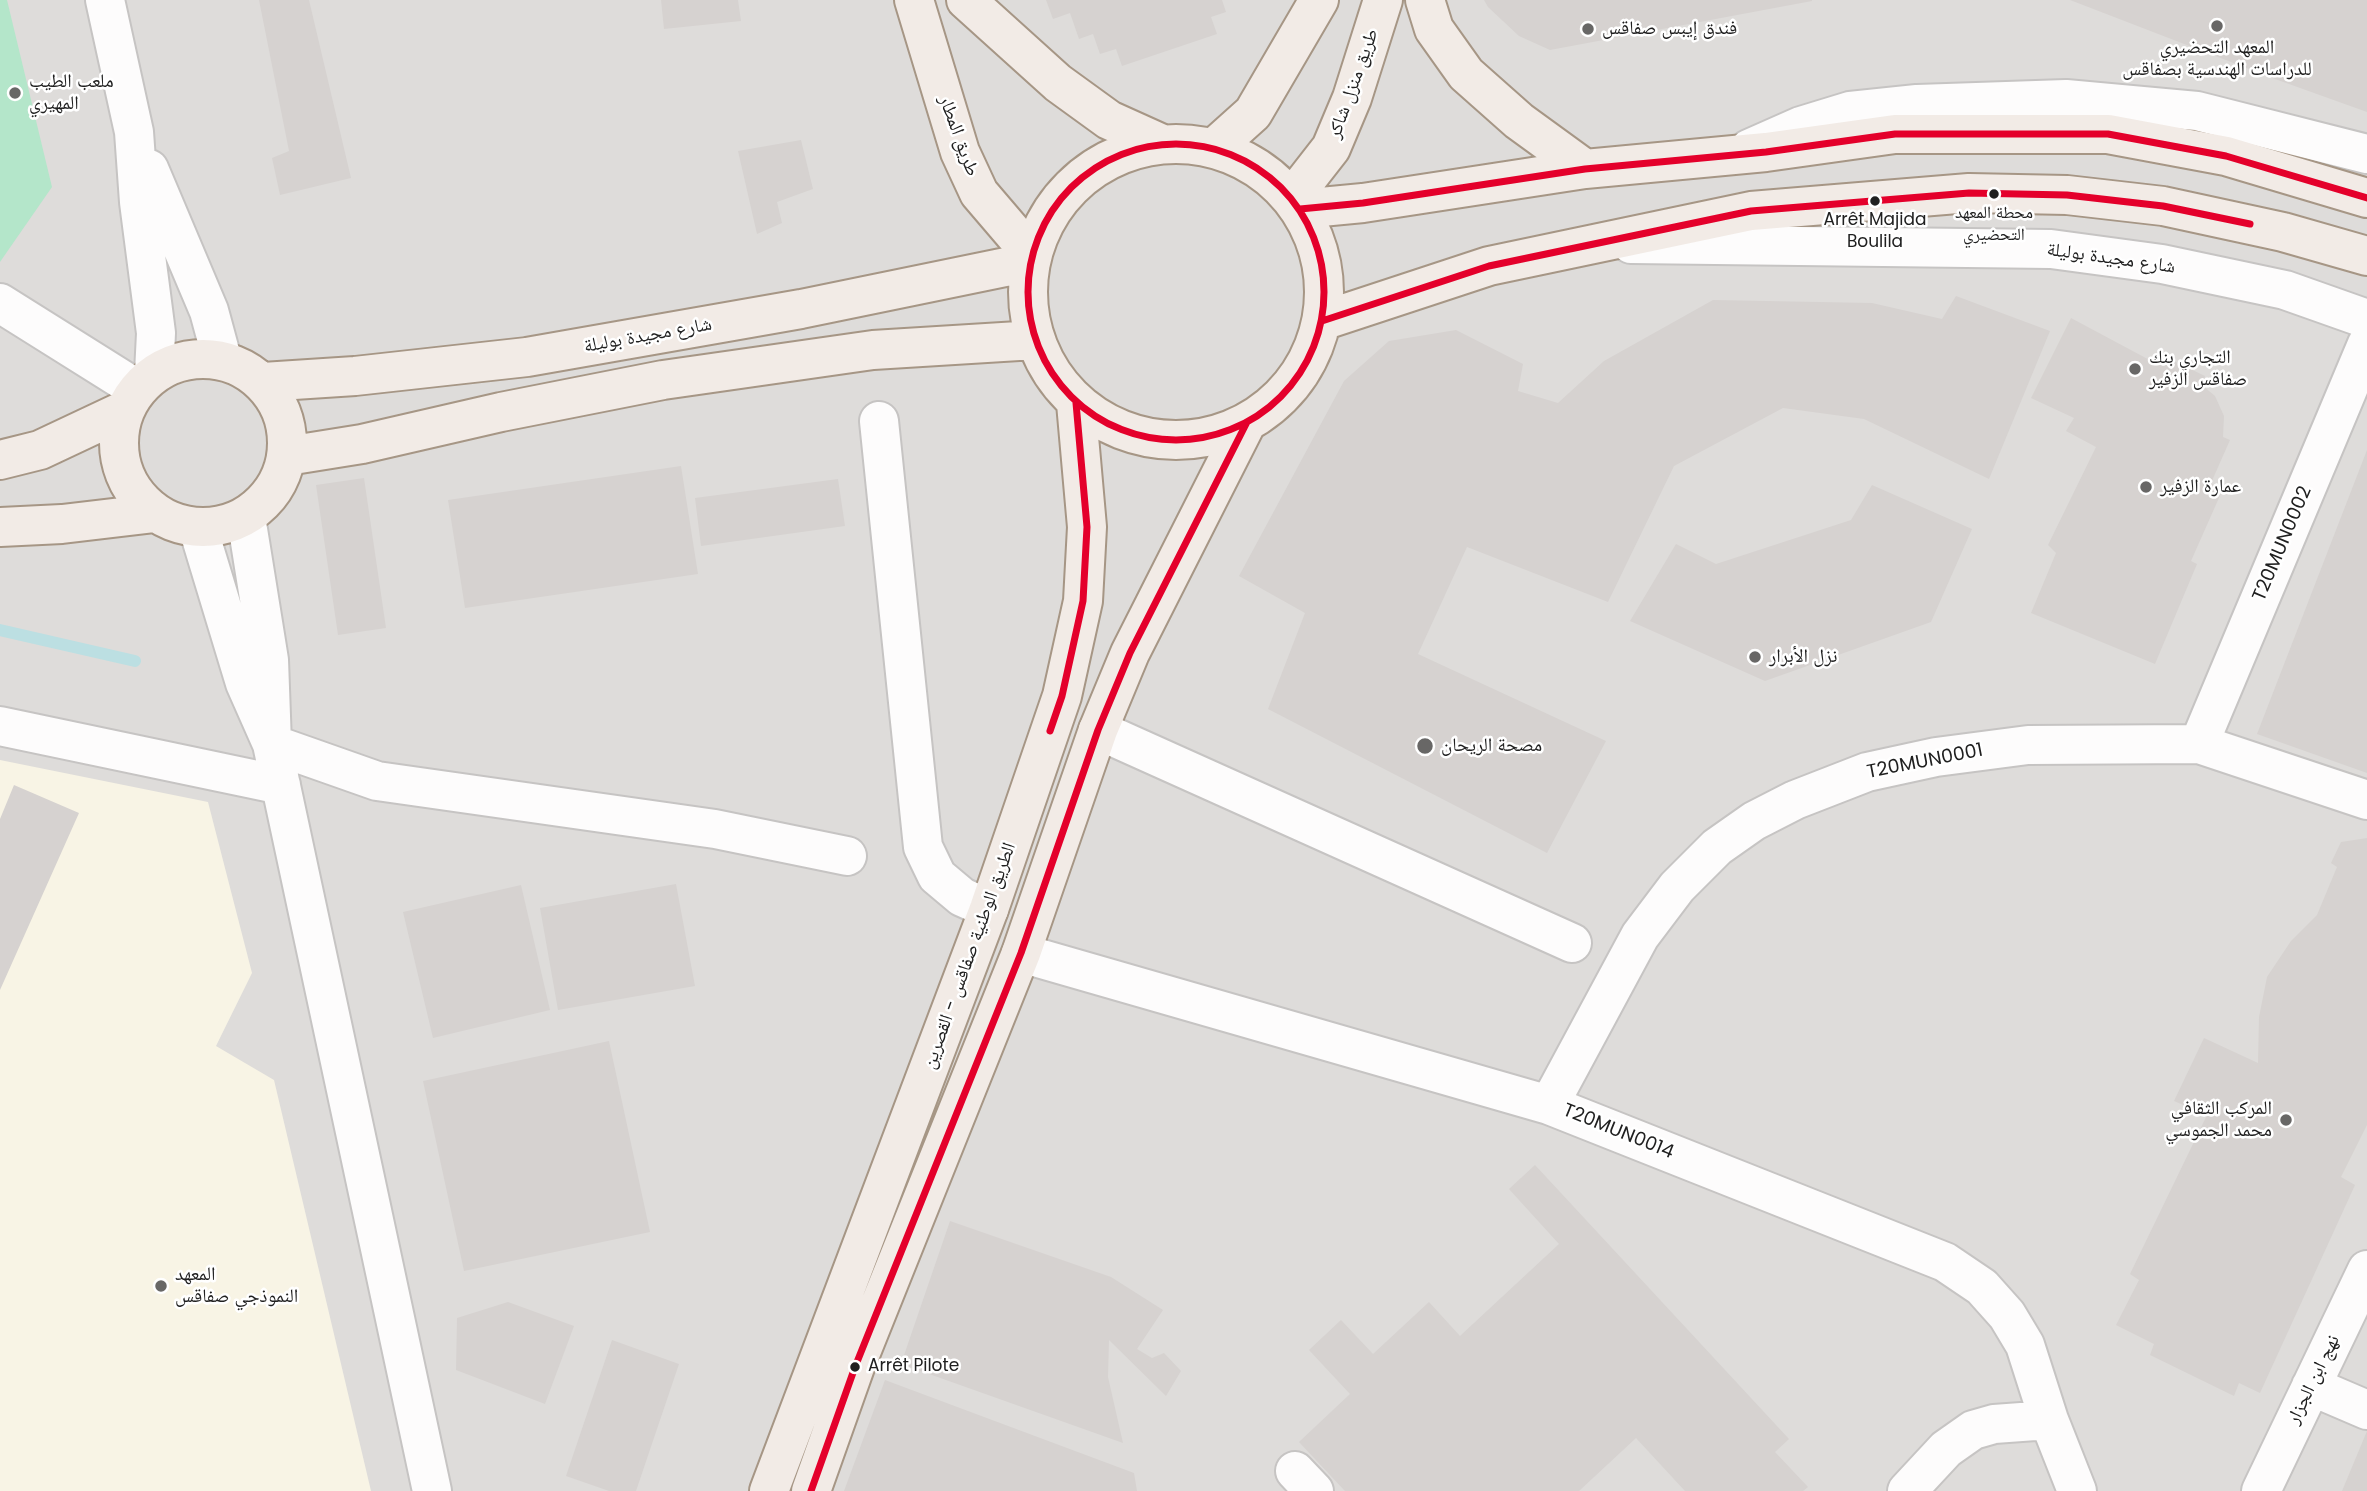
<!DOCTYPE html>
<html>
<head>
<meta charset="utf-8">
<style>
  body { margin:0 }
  canvas { display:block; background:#efece9 }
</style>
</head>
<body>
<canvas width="2367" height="1491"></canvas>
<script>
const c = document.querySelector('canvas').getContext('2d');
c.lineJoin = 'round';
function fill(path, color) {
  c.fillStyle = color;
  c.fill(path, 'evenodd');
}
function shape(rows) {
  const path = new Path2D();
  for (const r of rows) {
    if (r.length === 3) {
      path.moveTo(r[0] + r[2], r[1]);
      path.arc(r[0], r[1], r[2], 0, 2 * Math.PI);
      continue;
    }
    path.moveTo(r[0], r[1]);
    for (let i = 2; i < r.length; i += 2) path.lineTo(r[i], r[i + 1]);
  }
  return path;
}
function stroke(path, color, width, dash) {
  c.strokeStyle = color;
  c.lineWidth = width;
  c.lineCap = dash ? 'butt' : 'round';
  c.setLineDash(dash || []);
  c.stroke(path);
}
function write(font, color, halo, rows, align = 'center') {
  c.font = font + ' Poppins,"Noto Naskh Arabic",sans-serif';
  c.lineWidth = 5;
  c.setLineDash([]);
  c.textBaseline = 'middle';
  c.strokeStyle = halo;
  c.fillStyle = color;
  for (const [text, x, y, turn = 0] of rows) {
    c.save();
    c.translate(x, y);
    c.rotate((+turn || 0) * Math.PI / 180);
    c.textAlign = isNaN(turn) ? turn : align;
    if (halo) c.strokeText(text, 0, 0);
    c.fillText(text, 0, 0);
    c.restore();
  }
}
const residential = shape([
  [0,0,2367,0,2367,1491,0,1491]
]);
const education = shape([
  [0,760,208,802,252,973,216,1046,274,1080,371,1491,0,1491]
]);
const pitch = shape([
  [0,0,7,0,52,187,0,262]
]);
const stream = shape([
  [0,630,135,661]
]);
const building = shape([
  [259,0,309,0,351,178,280,195,272,158,289,151],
  [661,0,738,0,741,21,664,29],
  [1046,0,1222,0,1226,12,1211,17,1217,34,1122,66,1116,49,1100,54,1093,34,1079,39,1070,13,1053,19],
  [1484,0,1812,0,1812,1,1550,50,1519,36,1488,7],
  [2070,0,2367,0,2367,112,2275,79],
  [801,140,813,189,777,202,782,223,757,234,738,151],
  [1956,296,2050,331,1989,479,1864,419,1783,408,1674,466,1608,602,1467,547,1418,654,1606,741,1547,853,1268,709,1305,613,1239,576,1344,381,1389,341,1456,330,1523,364,1518,391,1558,403,1604,361,1713,300,1872,303,1942,319],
  [2071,318,2157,364,2163,356,2205,376,2203,386,2215,396,2224,416,2223,437,2230,440,2211,483,2222,491,2191,561,2197,564,2155,664,2031,613,2056,553,2048,545,2096,447,2066,431,2074,418,2031,398],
  [2367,450,2367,773,2257,734],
  [681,466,698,574,465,608,448,500],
  [364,478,386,628,338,635,316,485],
  [838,479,845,526,701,546,695,498],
  [1872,485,1972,529,1931,622,1765,681,1630,621,1676,544,1716,564,1851,520],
  [14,785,79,813,0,990,0,819],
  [2367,838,2367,1125,2341,1177,2355,1185,2260,1393,2239,1383,2234,1396,2150,1355,2154,1344,2116,1325,2139,1280,2130,1274,2207,1115,2174,1101,2204,1038,2258,1063,2259,1017,2267,977,2291,941,2317,915,2337,867,2331,863,2341,842],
  [676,884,695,986,558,1010,540,908],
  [521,885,550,1010,433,1038,403,912],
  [609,1041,650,1232,464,1271,423,1081],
  [1535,1165,1789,1439,1775,1452,1808,1487,1803,1491,1685,1491,1636,1438,1579,1491,1345,1491,1299,1442,1350,1394,1309,1350,1341,1320,1373,1354,1429,1302,1460,1336,1559,1244,1509,1189],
  [950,1221,1111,1277,1163,1310,1137,1349,1152,1358,1164,1353,1181,1371,1166,1396,1109,1340,1108,1377,1123,1443,901,1364],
  [508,1302,574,1326,545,1404,456,1370,457,1318],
  [612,1340,679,1364,636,1491,609,1491,566,1476],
  [885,1380,1134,1473,1137,1491,844,1491],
  [2367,1431,2367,1491,2342,1491]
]);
const minor = shape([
  [105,0,134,132,139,202,156,333,154,373],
  [1749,149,1801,126,1850,111,1917,104,2066,99,2197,111,2367,154],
  [149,169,209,311,222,359],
  [1631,244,2051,249,2162,264,2285,290,2367,319],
  [0,303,137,389],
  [879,421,923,847,937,876,962,897,989,909],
  [246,517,269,660,272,744,432,1491],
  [198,528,245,683,272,744,377,781,715,829,847,856],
  [0,726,281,785],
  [1098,730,1572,943],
  [2199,744,2367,344],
  [1021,953,1549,1105,1945,1262,1982,1287,2007,1315,2025,1345,2049,1420,2077,1491],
  [1549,1105,1640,936,1677,887,1717,847,1754,821,1795,800,1867,772,1936,757,2028,745,2199,744,2367,800],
  [2311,1386,2367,1410],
  [1295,1471,1314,1491],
  [1907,1491,1946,1449,1973,1430,1994,1424,2049,1420],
  [2261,1491,2367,1270]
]);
const major = shape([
  [914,0,960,152,979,193,1032,255],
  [966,0,1058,83,1109,120,1160,143],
  [1425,0,1434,29,1466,74,1519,121,1585,169],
  [1176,292,148],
  [1214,148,1253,113,1319,0],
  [1292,198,1331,148,1352,98,1383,0],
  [1300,209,1363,203,1585,169,1766,152,1895,134,2108,134,2226,156,2367,198],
  [1322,321,1489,266,1751,211,1969,193,2067,195,2163,206,2283,232,2367,256],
  [203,443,84],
  [263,382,355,376,527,357,801,309,1030,262],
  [287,456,362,444,501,412,663,380,873,350,1035,340],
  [0,460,40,450,125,410],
  [0,527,62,524,155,513],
  [769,1491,989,909,1062,696,1083,601,1087,527,1076,403],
  [811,1491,855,1367,1021,953,1098,730,1130,653,1246,424]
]);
const bus1 = shape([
  [1176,292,148],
  [1300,209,1363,203,1585,169,1766,152,1895,134,2108,134,2226,156,2367,198],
  [1322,321,1489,266,1751,211,1969,193,2067,195,2163,206,2250,224],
  [1050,731,1062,696,1083,601,1087,527,1076,403],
  [811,1491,855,1367,1021,953,1098,730,1130,653,1246,424]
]);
const markers = [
  [2217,26,7,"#686766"],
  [1588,29,7,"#686766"],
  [15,93,7,"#686766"],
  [1994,194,6,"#202020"],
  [1875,201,6,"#202020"],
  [2135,369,7,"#686766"],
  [2146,487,7,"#686766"],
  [1755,657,7,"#686766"],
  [1425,746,9,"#686766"],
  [2286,1120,7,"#686766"],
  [161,1286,7,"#686766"],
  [855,1367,6,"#202020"]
];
const busNames = [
  ["محطة المعهد",1994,214],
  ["التحضيري",1994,236],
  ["Arrêt Majida",1875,221],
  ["Boulila",1875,243],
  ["Arrêt Pilote",868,1367,"left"]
];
const poiNames = [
  ["فندق إيبس صفاقس",1602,29],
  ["المعهد التحضيري",2217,48,"center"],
  ["للدراسات الهندسية بصفاقس",2217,70,"center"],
  ["ملعب الطيب",29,82],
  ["المهيري",29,104],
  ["التجاري بنك",2149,358],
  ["صفاقس الزفير",2149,380],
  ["عمارة الزفير",2160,487],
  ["نزل الأبرار",1769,657],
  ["مصحة الريحان",1441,746],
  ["المركب الثقافي",2272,1109,"right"],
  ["محمد الجموسي",2272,1131,"right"],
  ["المعهد",175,1275],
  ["النموذجي صفاقس",175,1297]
];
const streetNames = [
  ["طريق منزل شاكر",1354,84,-70],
  ["طريق المطار",958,136,70],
  ["شارع مجيدة بوليلة",2111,259,8],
  ["شارع مجيدة بوليلة",648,336,-10],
  ["T20MUN0002",2283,544,-67],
  ["T20MUN0001",1925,762,-11],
  ["الطريق الوطنية صفاقس - القصرين",970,956,-70],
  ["T20MUN0014",1618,1132,22],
  ["نهج ابن الجزار",2314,1380,-64]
];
fill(residential, '#dedcda');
fill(education, '#f8f4e5');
fill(pitch, '#b4e6ca');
stroke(stream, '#bcdfe2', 12);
fill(building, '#d6d2d0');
stroke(minor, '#c6c4c3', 42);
stroke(major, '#a69685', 42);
stroke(minor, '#fdfcfc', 38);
stroke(major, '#f2ebe6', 38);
stroke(bus1, '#e4002b', 7);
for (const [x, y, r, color] of markers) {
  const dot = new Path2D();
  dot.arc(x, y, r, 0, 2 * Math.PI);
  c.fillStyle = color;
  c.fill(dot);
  stroke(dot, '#fff', 2.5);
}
write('17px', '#202020', '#fff', busNames);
write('19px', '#202020', '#fff', poiNames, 'left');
write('19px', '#202020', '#fff', streetNames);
</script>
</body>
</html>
